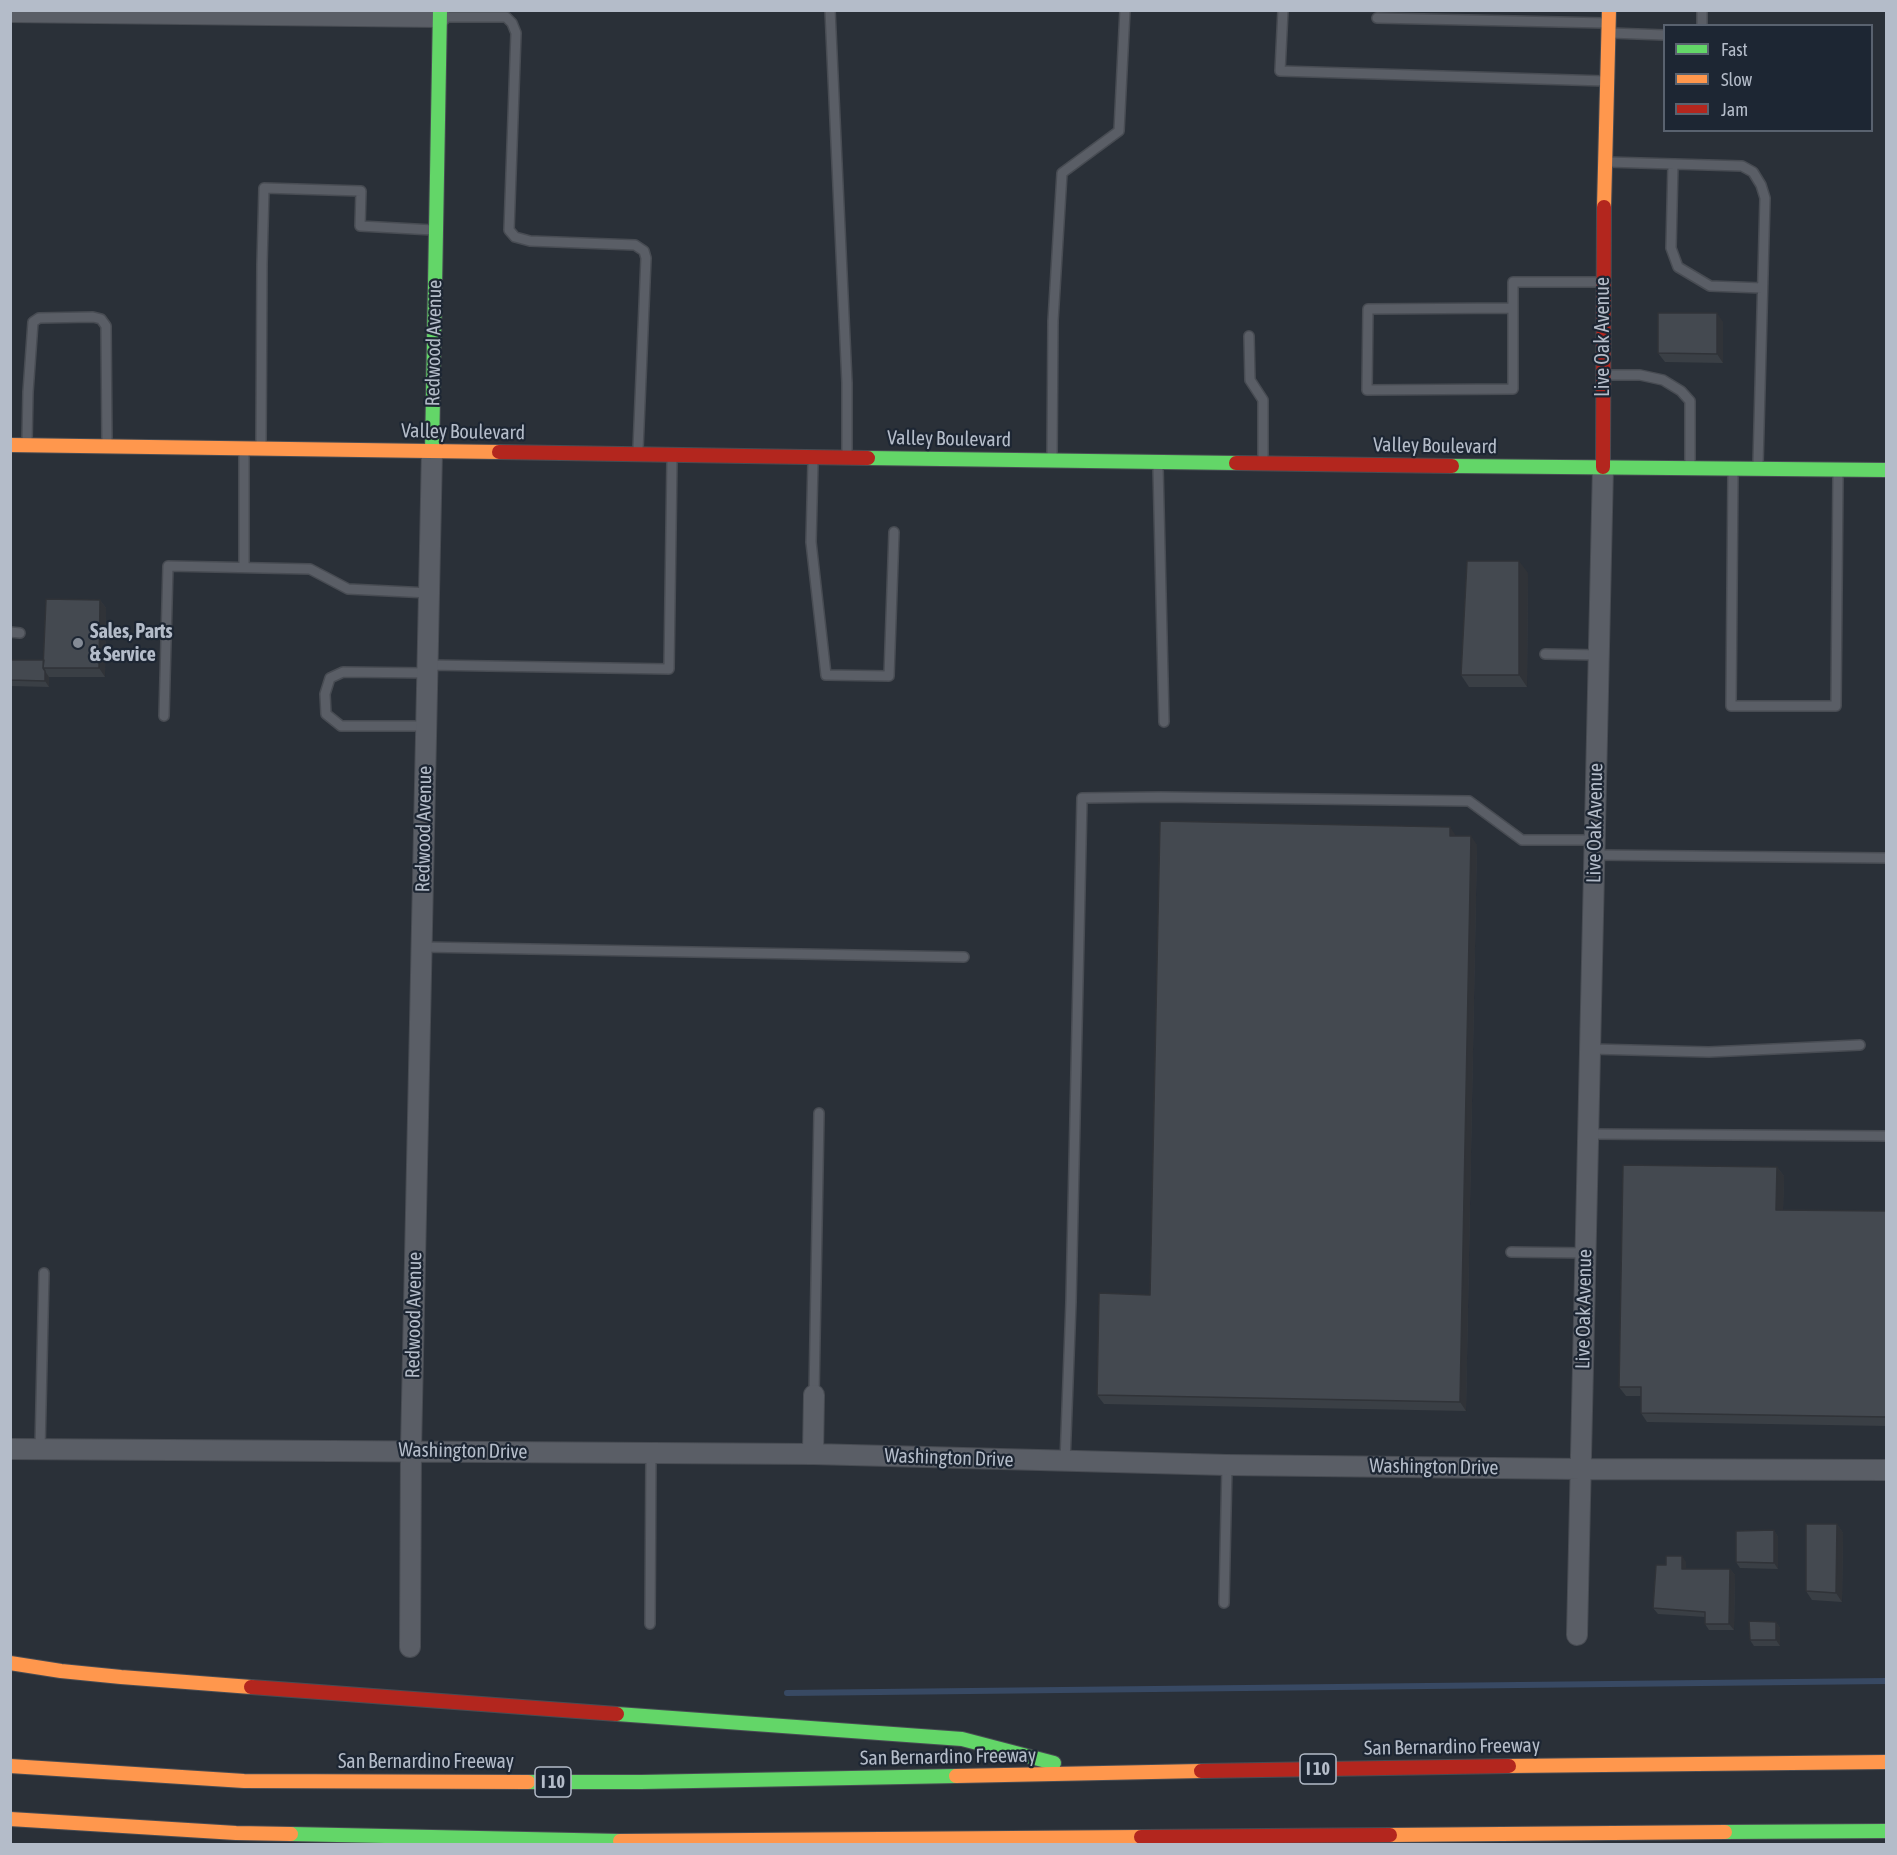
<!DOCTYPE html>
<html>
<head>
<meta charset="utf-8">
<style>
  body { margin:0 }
  #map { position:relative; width:1897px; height:1855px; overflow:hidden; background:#2a3038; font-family:"Asap Condensed",sans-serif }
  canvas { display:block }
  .frame { position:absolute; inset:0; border:12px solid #b4bcc9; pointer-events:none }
  .legend { position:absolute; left:1663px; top:24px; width:210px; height:108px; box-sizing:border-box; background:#1d2633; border:2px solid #59626f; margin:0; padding:8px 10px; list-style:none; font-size:18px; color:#b4bcc9 }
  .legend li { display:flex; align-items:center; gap:12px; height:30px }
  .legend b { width:30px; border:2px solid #59626f }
</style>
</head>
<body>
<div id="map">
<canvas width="1897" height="1855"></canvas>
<div class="frame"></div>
<ul class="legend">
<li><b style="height:8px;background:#63d668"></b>Fast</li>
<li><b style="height:8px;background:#ff974d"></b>Slow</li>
<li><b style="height:8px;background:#b3261e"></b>Jam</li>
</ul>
</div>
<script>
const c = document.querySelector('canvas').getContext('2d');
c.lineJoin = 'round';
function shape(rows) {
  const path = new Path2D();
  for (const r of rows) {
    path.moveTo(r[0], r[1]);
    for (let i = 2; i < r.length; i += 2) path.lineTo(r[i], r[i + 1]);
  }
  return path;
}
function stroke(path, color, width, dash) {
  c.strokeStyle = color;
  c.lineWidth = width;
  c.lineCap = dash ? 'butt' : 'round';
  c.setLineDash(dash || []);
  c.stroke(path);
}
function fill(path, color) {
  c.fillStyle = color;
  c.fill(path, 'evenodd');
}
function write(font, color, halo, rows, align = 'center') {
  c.font = font + ' "Asap Condensed",sans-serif';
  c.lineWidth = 4.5;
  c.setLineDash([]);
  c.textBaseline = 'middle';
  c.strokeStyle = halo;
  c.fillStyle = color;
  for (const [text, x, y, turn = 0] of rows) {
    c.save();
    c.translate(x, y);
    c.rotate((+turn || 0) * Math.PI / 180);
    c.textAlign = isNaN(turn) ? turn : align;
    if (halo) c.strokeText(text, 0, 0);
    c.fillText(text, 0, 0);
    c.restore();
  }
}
const stream = shape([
  [787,1693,1886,1681]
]);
const lane = shape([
  [830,10,847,383,847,452],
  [1283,10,1280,71,1605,81],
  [443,17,506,17,512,23,516,33,509,230,515,237,530,241,635,245,644,251,646,258,638,449],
  [1377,18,1606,23],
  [1702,26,1702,10],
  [1611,33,1664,35],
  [1607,162,1742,166,1753,172,1761,185,1765,198,1758,464],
  [1673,164,1671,248,1678,267,1710,286,1762,288],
  [1513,308,1368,309,1367,390,1513,389,1513,282,1601,282],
  [1249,336,1250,380,1263,400,1263,461],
  [1606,375,1640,375,1663,380,1681,391,1690,401,1690,466],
  [27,442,28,392,33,322,39,318,93,317,101,319,106,326,107,444],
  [261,443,262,264,264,188,361,191,360,226,433,230],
  [244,452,244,567],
  [1052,458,1053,321,1062,173,1119,131,1125,10],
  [813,462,811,542,826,675,889,676,894,532],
  [1158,467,1164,722],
  [1733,471,1731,706,1836,706,1838,475],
  [10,632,20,633],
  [1545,654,1599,655],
  [428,665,669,669,672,459],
  [164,716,168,566,310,569,348,589,429,593],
  [426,726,341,726,326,714,325,694,330,678,343,672,428,673],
  [1595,855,1886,858],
  [422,947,964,957],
  [1591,1049,1709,1052,1860,1045],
  [1589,1134,1886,1136],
  [1511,1252,1586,1253],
  [814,1395,819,1113],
  [40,1449,44,1273],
  [1065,1462,1071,1302,1082,798,1161,797,1469,801,1522,840,1595,840],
  [1224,1603,1227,1465],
  [650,1624,651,1453]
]);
const street = shape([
  [10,12,440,17],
  [10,1449,813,1454,1227,1465,1581,1469,1886,1470],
  [813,1454,814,1395],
  [1577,1635,1603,467],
  [410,1647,411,1450,432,451]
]);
const fast = shape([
  [432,451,440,10],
  [868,458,1236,463],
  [1452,466,1886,470],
  [617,1714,962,1739,1054,1763],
  [528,1782,641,1782,956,1776],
  [1725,1832,1886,1831],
  [291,1834,620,1841]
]);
const slow = shape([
  [1604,207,1609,10],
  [10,445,499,452],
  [10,1663,61,1671,121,1677,251,1687],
  [10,1766,244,1781,528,1782],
  [1509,1766,1886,1762],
  [956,1776,1201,1771],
  [10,1819,236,1833,291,1834],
  [1390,1835,1725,1832],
  [620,1841,1141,1837]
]);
const jam = shape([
  [499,452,868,458],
  [1236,463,1452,466],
  [1603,467,1604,207],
  [251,1687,617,1714],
  [1201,1771,1509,1766],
  [1141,1837,1390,1835]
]);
const wall = shape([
  [1723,322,1723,363,1665,362,1658,353],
  [1528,573,1527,687,1469,687,1461,675],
  [100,600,106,608,105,677,49,677,49,687,10,686,10,660,44,660],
  [1456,836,1477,845,1466,1411,1104,1404,1097,1395,1150,1295],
  [1777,1167,1784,1176,1783,1210,1887,1211,1887,1426,1647,1422,1641,1413,1641,1396,1626,1396,1619,1387],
  [1837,1524,1843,1533,1842,1602,1812,1600,1806,1591],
  [1774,1530,1778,1537,1778,1569,1740,1568,1736,1562],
  [1686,1562,1686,1569,1730,1569,1735,1575,1734,1630,1709,1630,1705,1624,1705,1617,1658,1614,1653,1608],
  [1776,1622,1780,1628,1780,1646,1754,1646,1750,1640]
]);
const shadedWall = shape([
  [1717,313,1723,322,1723,363,1717,354],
  [1519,561,1528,573,1527,687,1519,675],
  [100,600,106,608,105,677,99,668],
  [45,671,49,677,49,687,45,681],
  [1450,827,1456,836,1456,845,1450,836],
  [1471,836,1477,845,1466,1411,1460,1402],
  [1777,1167,1784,1176,1783,1219,1776,1210],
  [1837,1524,1843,1533,1842,1602,1836,1593],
  [1774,1530,1778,1537,1778,1569,1774,1563],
  [1682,1556,1686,1562,1686,1575,1682,1569],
  [1730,1569,1735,1575,1734,1630,1729,1624],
  [1776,1622,1780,1628,1780,1646,1776,1640]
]);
const building = shape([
  [1658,313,1717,313,1717,354,1658,353,1658,313],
  [1467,561,1519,561,1519,675,1461,675,1467,561],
  [46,599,100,600,99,668,43,668,46,599],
  [10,660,44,660,43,668,45,671,45,681,10,680,10,660],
  [1160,821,1450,827,1450,836,1471,836,1460,1402,1097,1395,1099,1293,1150,1295,1160,821],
  [1623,1165,1777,1167,1776,1210,1887,1211,1887,1417,1641,1413,1641,1387,1619,1387,1623,1165],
  [1806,1524,1837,1524,1836,1593,1806,1591,1806,1524],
  [1774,1530,1774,1563,1736,1562,1736,1531,1774,1530],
  [1666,1556,1682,1556,1682,1569,1730,1569,1729,1624,1705,1624,1705,1612,1653,1608,1656,1565,1666,1565,1666,1556],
  [1749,1621,1776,1622,1776,1640,1750,1640,1749,1621]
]);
const markers = [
  [78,643,6,"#848b96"]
];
const shields = [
  [1318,1769,36],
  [553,1782,36]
];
const shieldNames = [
  ["I 10",1318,1769],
  ["I 10",553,1782]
];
const streetNames = [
  ["Live Oak Avenue",1603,337,-90],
  ["Redwood Avenue",434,343,-89],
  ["Valley Boulevard",463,432,1],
  ["Valley Boulevard",949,439,1],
  ["Valley Boulevard",1435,446,1],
  ["Live Oak Avenue",1595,823,-89],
  ["Redwood Avenue",424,829,-89],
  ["Live Oak Avenue",1584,1309,-89],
  ["Redwood Avenue",414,1315,-89],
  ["Washington Drive",463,1451,1],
  ["Washington Drive",949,1458,2],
  ["Washington Drive",1434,1467,1],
  ["San Bernardino Freeway",1452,1747,-1],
  ["San Bernardino Freeway",948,1757,-1],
  ["San Bernardino Freeway",426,1762]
];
const poiNames = [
  ["Sales, Parts",90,632],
  ["& Service",90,655]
];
stroke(stream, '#384963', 6);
stroke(lane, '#484c53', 12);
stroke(street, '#484c53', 22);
stroke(fast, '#484c53', 16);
stroke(slow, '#484c53', 16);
stroke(jam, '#484c53', 16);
stroke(lane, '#5a5e66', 9);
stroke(street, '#5a5e66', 20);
stroke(fast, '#63d668', 14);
stroke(slow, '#ff974d', 14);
stroke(jam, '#b3261e', 14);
fill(wall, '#3a3f45');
fill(shadedWall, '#303338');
fill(building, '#444950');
stroke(building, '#303338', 1.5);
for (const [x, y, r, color] of markers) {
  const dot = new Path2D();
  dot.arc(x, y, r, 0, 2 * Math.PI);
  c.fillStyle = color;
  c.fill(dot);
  stroke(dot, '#1d2633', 2);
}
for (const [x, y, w] of shields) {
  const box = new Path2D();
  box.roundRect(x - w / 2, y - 15, w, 30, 4.5);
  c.fillStyle = '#1d2633';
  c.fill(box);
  stroke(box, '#b4bcc9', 1.5);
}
write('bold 18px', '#b4bcc9', null, shieldNames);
write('20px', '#b4bcc9', '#1d2633', streetNames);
write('bold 20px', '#b4bcc9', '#1d2633', poiNames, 'left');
</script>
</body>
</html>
